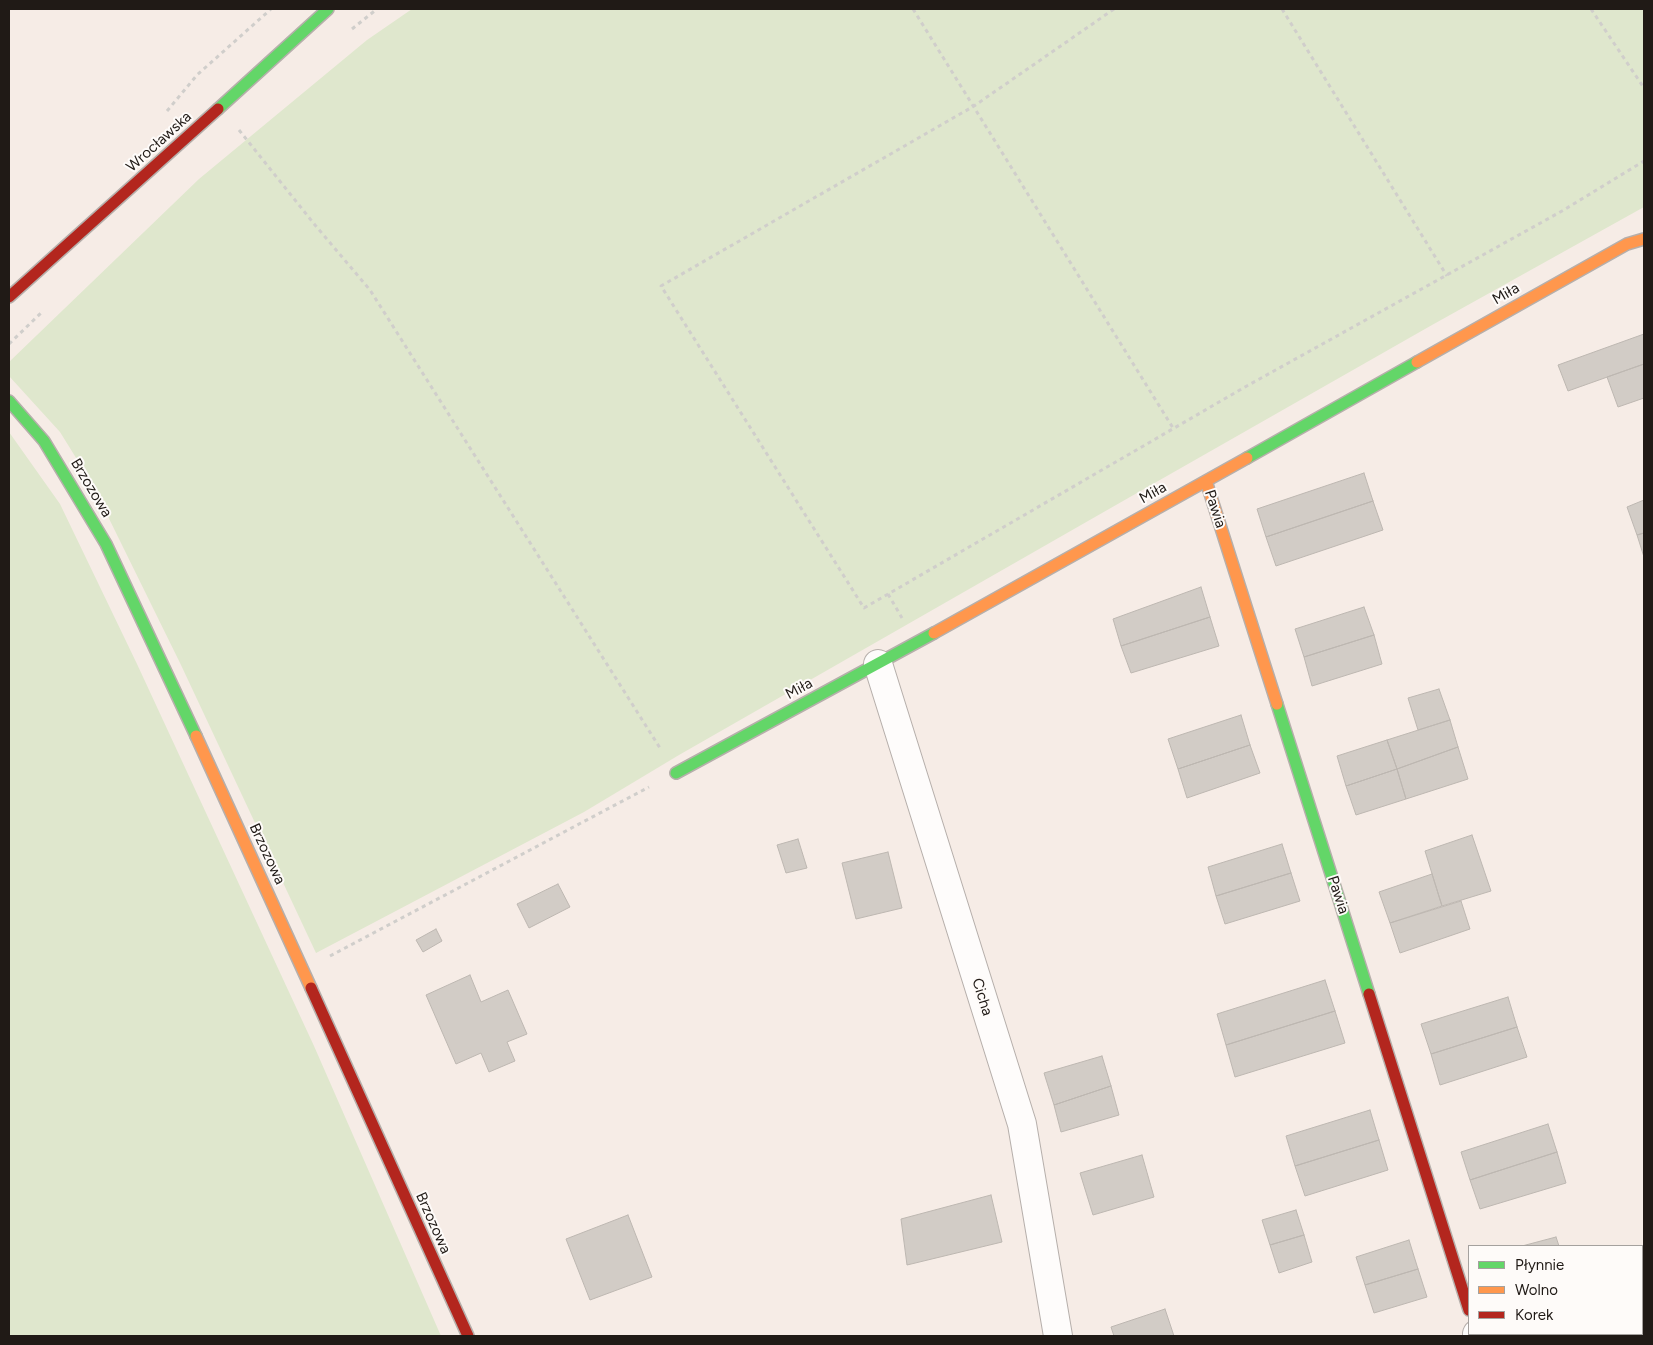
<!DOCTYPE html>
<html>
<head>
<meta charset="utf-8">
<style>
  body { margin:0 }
  #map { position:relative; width:1653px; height:1345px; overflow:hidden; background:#f6ece6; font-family:Figtree,sans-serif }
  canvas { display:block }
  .frame { position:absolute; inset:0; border:10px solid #201a16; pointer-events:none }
  .legend { position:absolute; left:1468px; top:1245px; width:175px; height:90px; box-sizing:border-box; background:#fefbf9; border:1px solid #a5a19e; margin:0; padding:6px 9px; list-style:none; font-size:15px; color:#201a16 }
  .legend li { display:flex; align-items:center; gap:10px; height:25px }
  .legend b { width:25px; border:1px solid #a5a19e }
</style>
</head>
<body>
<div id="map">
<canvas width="1653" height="1345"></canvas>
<div class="frame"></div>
<ul class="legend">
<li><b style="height:6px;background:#63d668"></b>Płynnie</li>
<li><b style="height:6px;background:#ff974d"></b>Wolno</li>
<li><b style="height:6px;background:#b3261e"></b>Korek</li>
</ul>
</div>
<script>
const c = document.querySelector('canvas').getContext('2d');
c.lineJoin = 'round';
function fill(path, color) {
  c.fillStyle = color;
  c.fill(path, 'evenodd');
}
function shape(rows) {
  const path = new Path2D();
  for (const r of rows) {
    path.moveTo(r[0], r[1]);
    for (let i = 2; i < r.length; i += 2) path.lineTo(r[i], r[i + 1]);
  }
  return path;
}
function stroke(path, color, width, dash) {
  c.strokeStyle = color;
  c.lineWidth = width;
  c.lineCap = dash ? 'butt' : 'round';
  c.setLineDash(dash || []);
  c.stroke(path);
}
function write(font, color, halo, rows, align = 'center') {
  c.font = font + ' Figtree,sans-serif';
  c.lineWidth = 4;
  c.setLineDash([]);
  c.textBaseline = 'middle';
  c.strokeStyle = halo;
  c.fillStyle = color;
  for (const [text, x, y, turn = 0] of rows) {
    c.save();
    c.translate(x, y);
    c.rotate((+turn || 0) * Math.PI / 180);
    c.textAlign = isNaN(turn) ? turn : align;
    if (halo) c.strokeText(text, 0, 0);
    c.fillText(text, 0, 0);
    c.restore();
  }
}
const green = shape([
  [412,9,1644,9,1644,207,1432,325,1116,505,679,755,584,812,316,953,181,665,91,482,60,432,9,376,9,362,199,179,367,40],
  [9,432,60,504,137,664,314,1046,441,1336,9,1336]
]);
const building = shape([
  [1644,334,1644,364,1568,391,1558,365,1644,334],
  [1644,364,1644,398,1618,407,1607,377,1644,364],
  [1364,473,1373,501,1266,537,1257,509,1364,473],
  [1644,500,1644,533,1637,535,1627,507,1644,500],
  [1373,501,1383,530,1276,566,1266,537,1373,501],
  [1644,533,1644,557,1637,535,1644,533],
  [1201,587,1210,617,1121,646,1113,619,1201,587],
  [1364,607,1374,635,1304,657,1295,629,1364,607],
  [1210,617,1219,646,1131,673,1121,646,1210,617],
  [1374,635,1382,664,1312,686,1304,657,1374,635],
  [1439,689,1450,720,1418,730,1408,698,1439,689],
  [1241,715,1250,745,1178,769,1168,739,1241,715],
  [1450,720,1458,747,1397,769,1387,740,1450,720],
  [1387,740,1397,769,1346,786,1337,756,1387,740],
  [1250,745,1260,773,1187,798,1178,769,1250,745],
  [1458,747,1468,779,1406,799,1397,769,1458,747],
  [1397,769,1406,799,1356,815,1346,786,1397,769],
  [1472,835,1491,891,1442,906,1425,851,1472,835],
  [798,839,807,868,786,873,777,845,798,839],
  [1282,844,1291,873,1216,896,1208,867,1282,844],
  [888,852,902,908,856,919,842,863,888,852],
  [1291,873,1300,901,1225,924,1216,896,1291,873],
  [1432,874,1442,906,1390,923,1379,892,1432,874],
  [558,884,570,907,529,928,517,904,558,884],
  [1461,901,1470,929,1400,953,1390,923,1461,901],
  [436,929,442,941,423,952,416,940,436,929],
  [470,975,481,1002,508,990,527,1034,507,1042,515,1061,489,1072,481,1053,456,1064,426,995,470,975],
  [1325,980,1335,1011,1226,1045,1217,1014,1325,980],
  [1508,997,1517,1027,1431,1054,1421,1024,1508,997],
  [1335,1011,1345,1043,1235,1077,1226,1045,1335,1011],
  [1517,1027,1527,1057,1440,1085,1431,1054,1517,1027],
  [1102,1056,1111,1086,1054,1105,1044,1073,1102,1056],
  [1111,1086,1119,1115,1061,1132,1054,1105,1111,1086],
  [1370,1110,1379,1140,1295,1166,1286,1136,1370,1110],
  [1548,1124,1557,1152,1470,1180,1461,1152,1548,1124],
  [1379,1140,1388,1170,1305,1196,1295,1166,1379,1140],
  [1557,1152,1566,1183,1480,1209,1470,1180,1557,1152],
  [1142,1155,1154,1197,1093,1215,1080,1173,1142,1155],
  [991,1195,1002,1242,907,1265,901,1219,991,1195],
  [1296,1210,1304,1235,1270,1245,1262,1220,1296,1210],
  [628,1215,652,1277,590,1300,566,1239,628,1215],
  [1304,1235,1312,1262,1279,1273,1270,1245,1304,1235],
  [1556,1237,1559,1246,1522,1246,1556,1237],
  [1409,1240,1418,1269,1365,1285,1356,1257,1409,1240],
  [1418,1269,1427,1297,1374,1313,1365,1285,1418,1269],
  [1642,1287,1644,1294,1644,1336,1623,1336,1622,1334,1642,1334,1642,1287],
  [1165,1309,1174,1336,1114,1336,1111,1327,1165,1309],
  [1591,1334,1622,1334,1623,1336,1591,1336,1591,1334]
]);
const path = shape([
  [913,9,1173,428],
  [1114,9,974,106,661,286,864,608,1245,387,1562,211,1644,161],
  [1282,9,1447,276],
  [1591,9,1644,88],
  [352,29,377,9],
  [167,111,197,75,271,9],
  [239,130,315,225,370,290,660,748],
  [9,344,43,311],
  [888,594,902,618],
  [330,956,649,787]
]);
const street = shape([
  [878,664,1022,1124,1058,1336],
  [1477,1334,1478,1336]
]);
const fast = shape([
  [218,109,328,9],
  [9,401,44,441,106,544,196,736],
  [1247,458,1417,362],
  [1277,704,1369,994],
  [676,773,934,633]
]);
const slow = shape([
  [1417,362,1627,244,1644,239],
  [1206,481,1277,704],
  [934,633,1247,458],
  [196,736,311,988]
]);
const jam = shape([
  [9,297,218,109],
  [311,988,468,1336],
  [1369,994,1469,1310]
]);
const streetNames = [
  ["Wrocławska",159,142,-42],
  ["Miła",1506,294,-30],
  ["Brzozowa",91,488,59],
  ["Miła",1153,493,-29],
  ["Pawia",1215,509,72],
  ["Miła",799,689,-28],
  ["Brzozowa",267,854,65],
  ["Pawia",1338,895,72],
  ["Cicha",982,997,73],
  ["Brzozowa",433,1223,66]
];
fill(green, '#dfe7cd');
fill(building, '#d2ccc6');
stroke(building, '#bdb7b1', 1);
stroke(street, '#b6afab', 30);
stroke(fast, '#b6afab', 14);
stroke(slow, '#b6afab', 14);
stroke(jam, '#b6afab', 14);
stroke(path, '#d0cecb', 3, [4, 4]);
stroke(street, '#fefcfb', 28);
stroke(fast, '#63d668', 11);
stroke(slow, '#ff974d', 11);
stroke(jam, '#b3261e', 11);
write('15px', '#201a16', '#fefbf9', streetNames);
</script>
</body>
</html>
